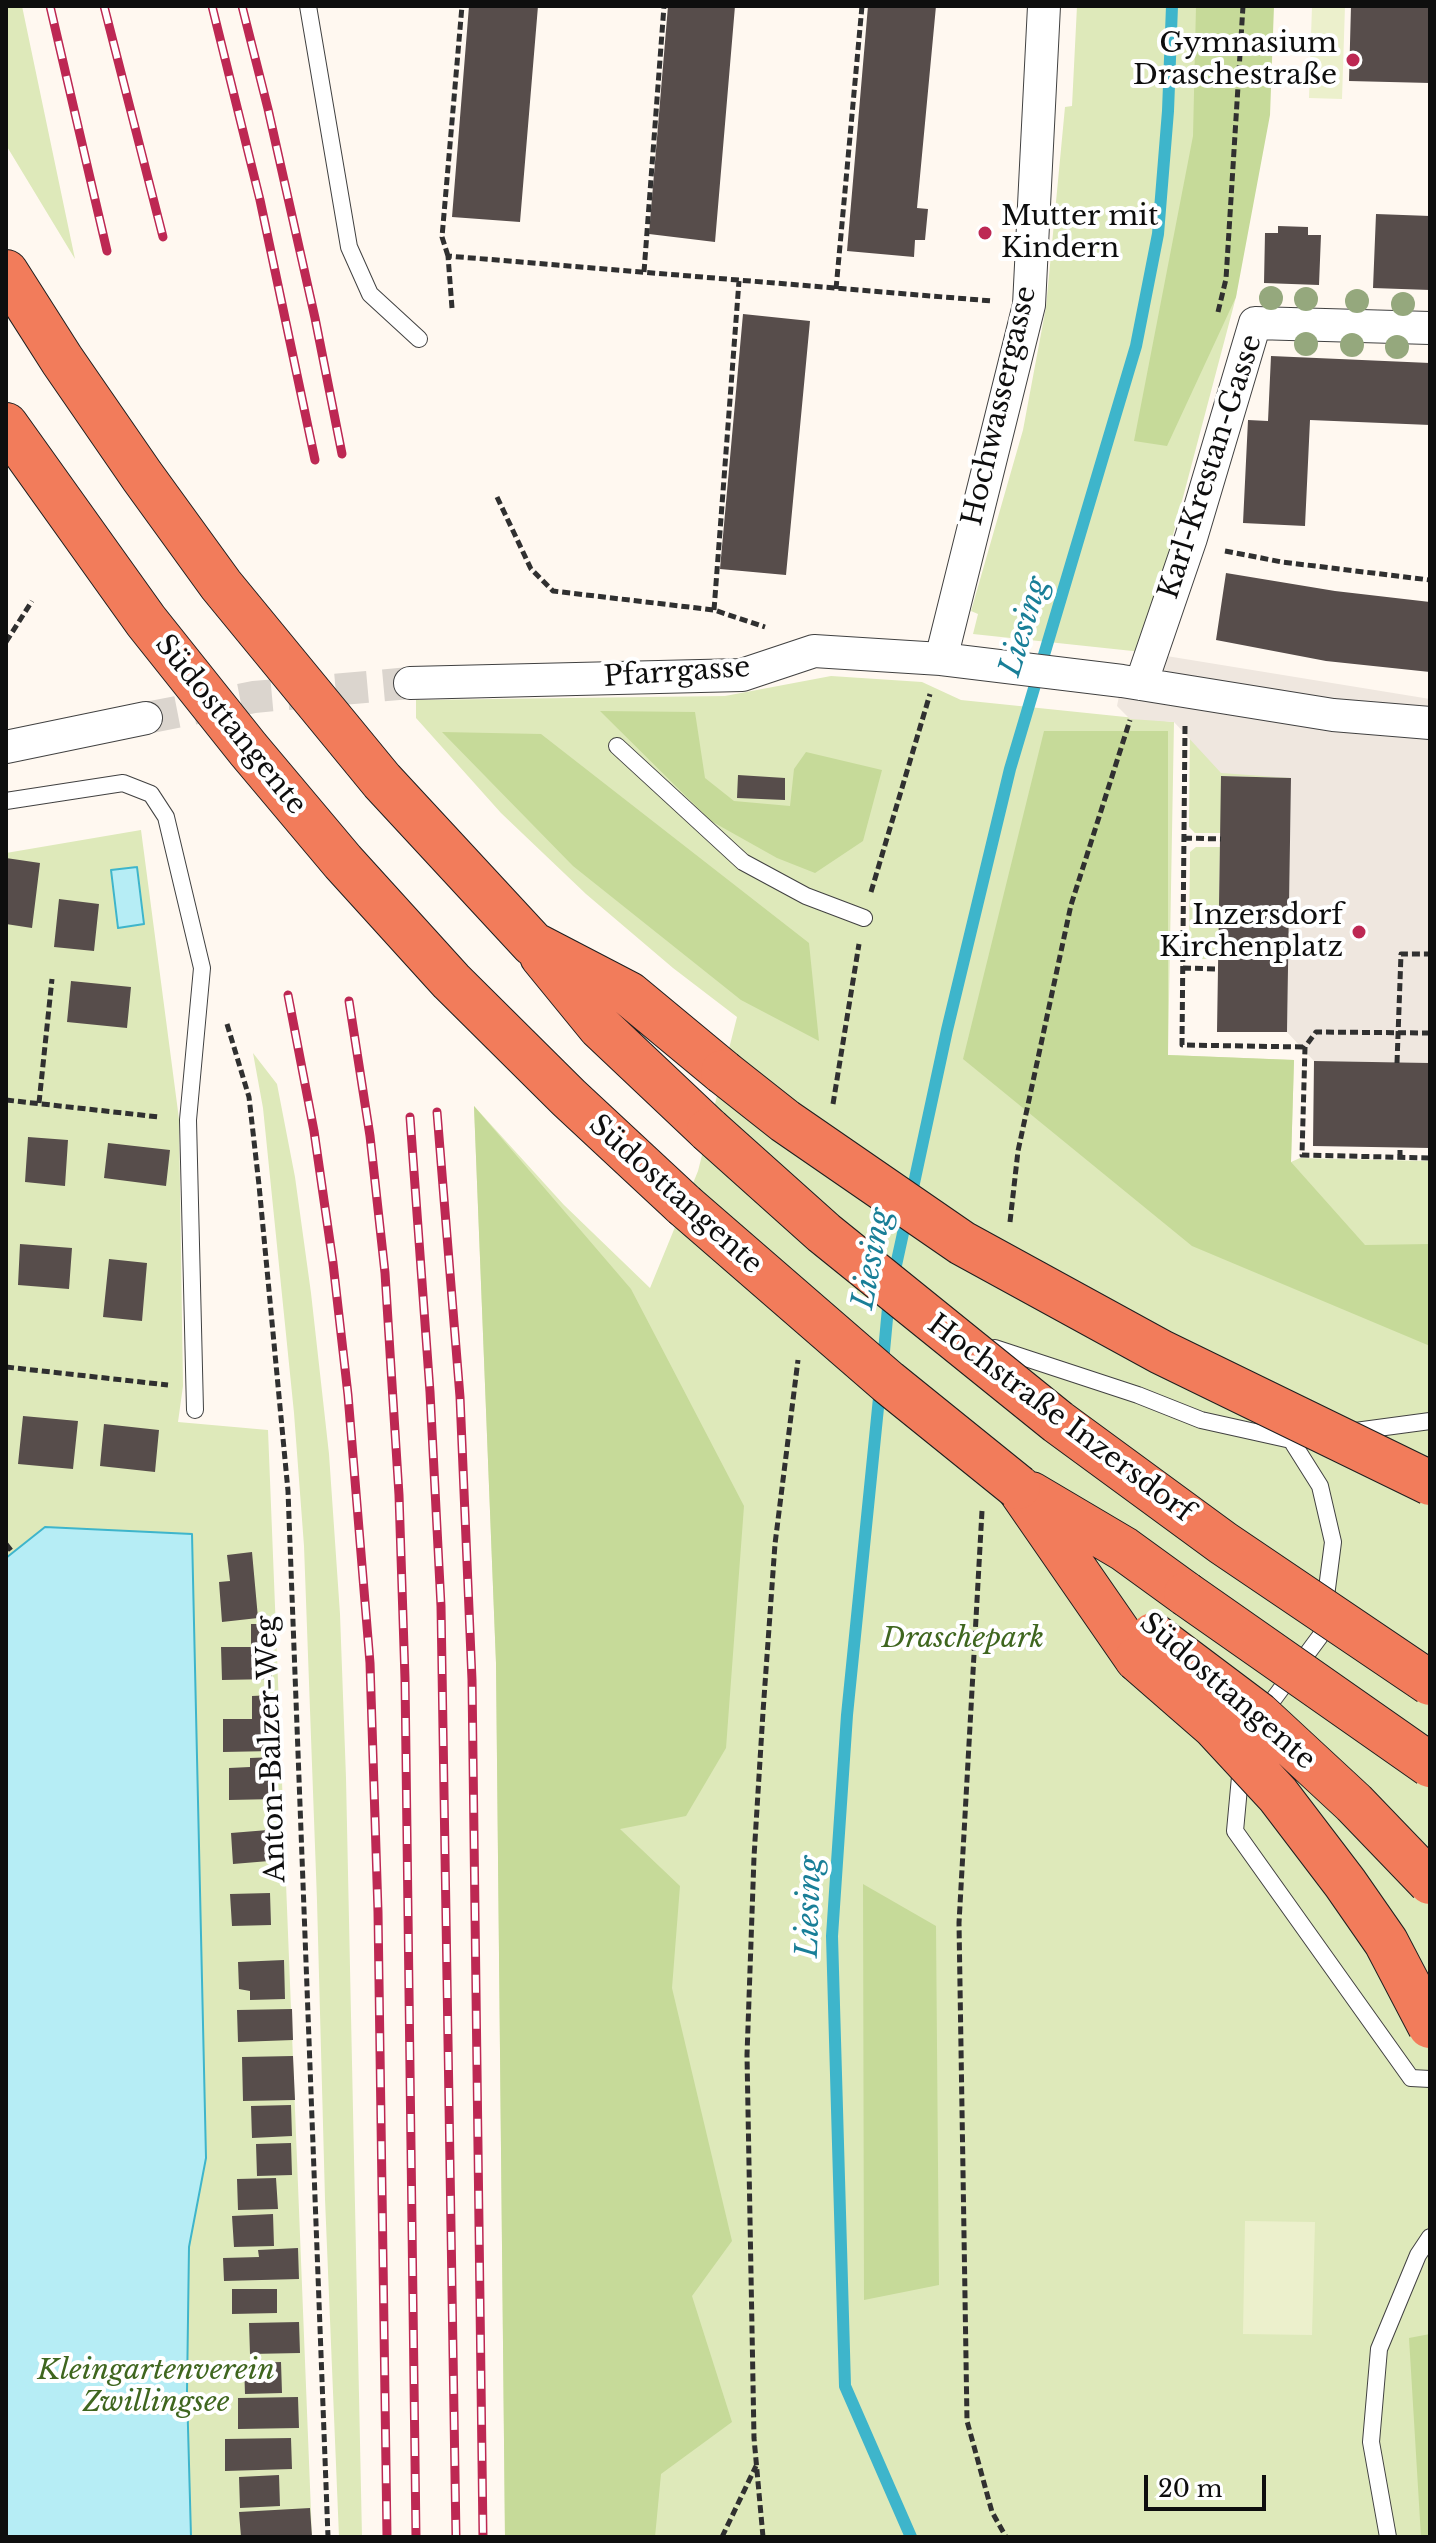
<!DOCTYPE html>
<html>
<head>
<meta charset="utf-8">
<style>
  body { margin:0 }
  #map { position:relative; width:1436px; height:2543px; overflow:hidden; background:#fff8f0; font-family:"Libre Baskerville",serif }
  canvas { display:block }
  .frame { position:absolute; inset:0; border:8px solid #0e0e0e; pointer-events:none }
  .scale { position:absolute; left:1144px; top:2475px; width:122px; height:36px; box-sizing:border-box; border:4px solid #0e0e0e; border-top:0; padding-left:10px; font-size:24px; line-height:28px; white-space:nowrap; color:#0e0e0e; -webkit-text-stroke:6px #fff; paint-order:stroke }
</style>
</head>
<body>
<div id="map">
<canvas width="1436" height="2543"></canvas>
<div class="frame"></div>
<div class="scale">20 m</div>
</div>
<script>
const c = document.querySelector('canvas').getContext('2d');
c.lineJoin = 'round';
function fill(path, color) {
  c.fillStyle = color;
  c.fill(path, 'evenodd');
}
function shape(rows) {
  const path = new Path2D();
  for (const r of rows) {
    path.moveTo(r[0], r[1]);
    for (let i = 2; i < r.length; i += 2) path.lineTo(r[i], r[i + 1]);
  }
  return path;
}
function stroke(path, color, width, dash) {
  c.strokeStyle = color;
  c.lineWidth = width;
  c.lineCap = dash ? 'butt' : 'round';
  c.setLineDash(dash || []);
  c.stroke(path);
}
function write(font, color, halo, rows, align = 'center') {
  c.font = font + ' "Libre Baskerville",serif';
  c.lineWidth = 8;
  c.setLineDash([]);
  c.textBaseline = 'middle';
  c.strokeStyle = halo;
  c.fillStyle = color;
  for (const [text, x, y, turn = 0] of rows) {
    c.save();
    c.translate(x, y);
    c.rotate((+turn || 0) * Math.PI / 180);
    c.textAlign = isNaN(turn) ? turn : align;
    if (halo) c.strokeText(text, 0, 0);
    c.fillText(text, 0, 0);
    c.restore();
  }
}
const green = shape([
  [6,6,22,6,75,259,6,145],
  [1077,6,1258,6,1236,297,1142,652,973,634,978,614,971,611,1023,430,1046,307,1065,107,1072,106],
  [831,676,922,682,961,700,1174,722,1168,1055,1294,1060,1291,1162,1300,1158,1430,1161,1430,2537,505,2537,496,1663,474,1106,564,1205,650,1288,698,1171,737,1017,673,968,586,894,501,813,416,718,416,700,725,696],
  [1190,724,1291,778,1221,776,1221,833,1195,833,1189,827],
  [141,830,179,1119,183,1386,178,1422,268,1430,312,2537,6,2537,6,853],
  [1196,847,1220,847,1218,959,1194,959,1189,954,1190,852],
  [253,1053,277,1084,295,1177,311,1293,329,1454,340,1614,346,1778,362,2537,339,2537,325,2199,317,1901,304,1546,294,1413,263,1108]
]);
const forest = shape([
  [1196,6,1274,6,1270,115,1236,297,1167,446,1134,441,1193,136],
  [600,711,695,712,705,778,734,801,790,806,794,769,806,752,882,770,863,841,815,873,777,858,711,821],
  [1044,731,1168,731,1168,1055,1294,1060,1291,1162,1365,1245,1430,1244,1430,1346,1192,1246,963,1059],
  [442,732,541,734,809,943,819,1041,741,1000,573,866],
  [474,1106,631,1289,744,1506,726,1748,686,1816,620,1829,680,1886,672,1988,732,2241,692,2296,732,2422,661,2474,655,2537,505,2537,496,1663],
  [863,1884,936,1926,939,2285,864,2300],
  [1430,2334,1430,2537,1421,2537,1409,2338]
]);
const pitch = shape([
  [1312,6,1345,6,1342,99,1309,98],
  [1245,2221,1315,2222,1312,2335,1243,2334]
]);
const plaza = shape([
  [1142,652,1430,699,1430,1063,1314,1061,1287,1032,1291,778,1221,773,1174,722,1130,719,1117,706,1122,681]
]);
const water = shape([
  [137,867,144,924,118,928,111,870,137,867],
  [45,1527,192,1534,206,2158,189,2247,187,2391,191,2537,6,2537,6,1558,45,1527]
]);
const stream = shape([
  [911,1197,947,1030,1010,769,1136,346,1158,234,1168,111,1172,6],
  [893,1279,907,1215],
  [883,1362,889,1297],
  [880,1388,847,1715,832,1936,845,2386,911,2537]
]);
const building = shape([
  [469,6,538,6,520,222,452,217],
  [668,6,735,6,715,242,649,234],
  [868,6,936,6,917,208,928,209,925,240,915,240,914,257,847,251],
  [1351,6,1430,6,1430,83,1349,81],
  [1376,214,1430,216,1430,290,1373,288],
  [1278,226,1308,227,1308,235,1321,235,1319,285,1264,283,1265,233,1278,233],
  [743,314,810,321,786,575,720,569],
  [1271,356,1430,363,1430,425,1310,420,1305,526,1243,523,1248,420,1268,421],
  [1226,573,1335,591,1430,602,1430,672,1326,661,1216,640],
  [738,775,785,778,785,800,737,798],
  [1221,776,1291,778,1287,1032,1217,1032],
  [6,858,40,863,32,928,6,924],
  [59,899,99,904,94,951,54,947],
  [71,981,131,987,127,1028,67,1022],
  [1314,1061,1430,1063,1430,1148,1313,1146],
  [28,1137,68,1140,65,1186,25,1182],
  [108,1143,170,1150,166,1186,104,1178],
  [20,1244,72,1248,69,1289,18,1285],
  [109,1259,147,1263,142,1321,103,1317],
  [23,1416,78,1421,73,1469,18,1464],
  [104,1424,159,1430,155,1472,100,1466],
  [252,1552,258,1618,222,1622,219,1582,230,1581,227,1555],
  [251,1624,271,1624,272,1679,222,1680,221,1647,251,1647],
  [272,1695,273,1751,223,1752,223,1719,252,1719,252,1696],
  [275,1757,276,1799,229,1800,229,1768,250,1767,250,1758],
  [268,1830,269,1861,233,1864,231,1833],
  [270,1893,271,1925,232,1926,230,1894],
  [284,1960,285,1999,250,2000,250,1991,239,1989,238,1962],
  [292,2009,293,2040,238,2042,237,2010],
  [293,2056,295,2100,243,2101,242,2057],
  [291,2105,292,2136,252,2138,251,2106],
  [291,2143,292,2175,257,2176,256,2144],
  [276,2178,278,2209,238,2210,237,2179],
  [273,2214,274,2246,234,2247,232,2216],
  [298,2248,299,2279,224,2281,223,2258,259,2257,258,2250],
  [232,2289,277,2289,277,2313,232,2314],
  [299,2322,300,2353,250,2354,249,2323],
  [281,2362,282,2393,245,2394,244,2363],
  [298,2397,299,2428,238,2429,238,2398],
  [291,2438,292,2469,225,2471,225,2439],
  [279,2475,280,2506,240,2508,239,2477],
  [310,2508,312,2537,241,2537,239,2512]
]);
const minorTunnel = shape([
  [146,718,254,697,410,683]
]);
const path = shape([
  [448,256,442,237,462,6],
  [644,272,664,6],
  [836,289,862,6],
  [452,308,448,256,992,301],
  [1218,312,1226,279,1243,6],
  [497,497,531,569,553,591,714,610,765,627],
  [1225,551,1282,562,1430,580],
  [714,610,739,281],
  [6,642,32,601],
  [1185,726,1182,1045,1305,1047],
  [1184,838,1221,839],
  [871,892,930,694],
  [1183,968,1218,969],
  [227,1024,249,1097,259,1185,288,1491,328,2537],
  [1430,1033,1316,1032,1305,1047,1302,1155,1430,1158],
  [1397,1063,1401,954,1430,954],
  [6,1100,159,1117],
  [39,1103,52,979],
  [833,1104,859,944],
  [1400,1158,1400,1148],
  [1010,1222,1018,1151,1071,905,1130,720],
  [6,1367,168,1385],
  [982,1511,959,1923,967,2421,992,2512,1006,2537],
  [6,1544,13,1553],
  [722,2537,756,2466],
  [763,2537,754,2438,747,2055,754,1857,763,1712,775,1544,798,1360]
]);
const service = shape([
  [308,6,349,247,370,294,419,339],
  [617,746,743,862,806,896,864,918],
  [6,801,123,783,151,794,166,817,202,968,188,1120,195,1410],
  [995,1348,1138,1395,1201,1420,1291,1440,1302,1438],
  [1348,1432,1430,1421],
  [1261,1716,1321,1635,1333,1542,1320,1486,1291,1440],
  [1241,1766,1235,1831,1411,2078,1430,2079],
  [1388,2537,1371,2442,1379,2349,1418,2255,1430,2237]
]);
const minor = shape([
  [941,659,1029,305,1044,6],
  [410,683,742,675,814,651,941,659,1122,681,1333,715,1430,723],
  [1141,684,1191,538,1255,323,1430,328],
  [6,747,146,718]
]);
const motorway = shape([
  [6,272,62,360,142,476,221,585,382,781,533,944,629,994,723,1072],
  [6,425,146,621,248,749,343,862,451,981,569,1098,684,1205],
  [542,956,600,1027,709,1130],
  [1018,1487,1137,1659],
  [1031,1494,1124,1549,1186,1594]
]);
const rail = shape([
  [50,6,107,251],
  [104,6,163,237],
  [212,6,260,200,315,460],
  [242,6,268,109,315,318,342,454],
  [288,995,314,1131,333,1263,348,1395,370,1663,378,1912,387,2537],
  [349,1001,370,1136,385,1273,399,1495,405,1679,416,2537],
  [437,1112,460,1397,472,1680,483,2537],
  [410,1117,430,1392,441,1606,456,2537]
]);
const motorwayBridge = shape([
  [723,1072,785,1121,962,1243,1161,1352,1430,1483],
  [709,1130,824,1233,1058,1422,1223,1543,1430,1683],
  [684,1205,888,1382,1018,1487],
  [1186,1594,1430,1765],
  [1153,1635,1258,1714,1354,1803,1430,1882],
  [1137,1659,1215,1727,1278,1795,1345,1883,1386,1942,1430,2026]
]);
const trees = [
  [1271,298],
  [1306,299],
  [1357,301],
  [1403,304],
  [1306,344],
  [1352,345],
  [1397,347]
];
const markers = [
  [1353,60,8,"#bd2853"],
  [985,233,8,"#bd2853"],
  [1359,932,8,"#bd2853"]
];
const poiNames = [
  ["Gymnasium",1337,44],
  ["Draschestraße",1337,76],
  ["Mutter mit",1001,217,"left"],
  ["Kindern",1001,249,"left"],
  ["Inzersdorf",1343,916],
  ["Kirchenplatz",1343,948]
];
const streetNames = [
  ["Hochwassergasse",1000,406,-77],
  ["Karl-Krestan-Gasse",1211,467,-72],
  ["Pfarrgasse",677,673,-4],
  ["Südosttangente",230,725,51],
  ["Südosttangente",675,1195,42],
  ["Hochstraße Inzersdorf",1060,1419,37],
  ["Südosttangente",1227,1692,41],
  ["Anton-Balzer-Weg",272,1749,-92]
];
const parkNames = [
  ["Draschepark",963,1639],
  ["Kleingartenverein",156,2371],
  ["Zwillingsee",156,2403]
];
const waterNames = [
  ["Liesing",1025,627,-73],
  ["Liesing",873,1259,-79],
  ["Liesing",810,1907,-88]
];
fill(green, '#dee9ba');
fill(forest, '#c6da99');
fill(pitch, '#ecf0cc');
fill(plaza, '#efe7df');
fill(water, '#b6edf5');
stroke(water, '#3eb5cb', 2);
stroke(stream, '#3eb5cb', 12);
fill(building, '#574d4b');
stroke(minorTunnel, '#dbd5ce', 32, [32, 16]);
stroke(service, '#414141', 18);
stroke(minor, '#414141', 34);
stroke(motorway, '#1f1f1f', 46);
stroke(path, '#303030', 5, [8, 4]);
stroke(service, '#fff', 16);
stroke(minor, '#fff', 32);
stroke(motorway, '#f27c5b', 44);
stroke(rail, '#bd2853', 9);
stroke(rail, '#fff', 6, [18]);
stroke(motorwayBridge, '#1f1f1f', 46, []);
stroke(motorwayBridge, '#f27c5b', 44);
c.fillStyle = '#95a87d';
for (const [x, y] of trees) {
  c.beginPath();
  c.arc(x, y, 12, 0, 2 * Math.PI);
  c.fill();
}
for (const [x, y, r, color] of markers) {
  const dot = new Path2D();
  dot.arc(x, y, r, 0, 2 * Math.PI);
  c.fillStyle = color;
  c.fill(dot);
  stroke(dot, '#fff', 3);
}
write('28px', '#0e0e0e', '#fff', poiNames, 'right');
write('28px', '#0e0e0e', '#fff', streetNames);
write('italic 28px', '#3f661f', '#fff', parkNames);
write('italic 30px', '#197f98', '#fff', waterNames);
</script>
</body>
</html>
